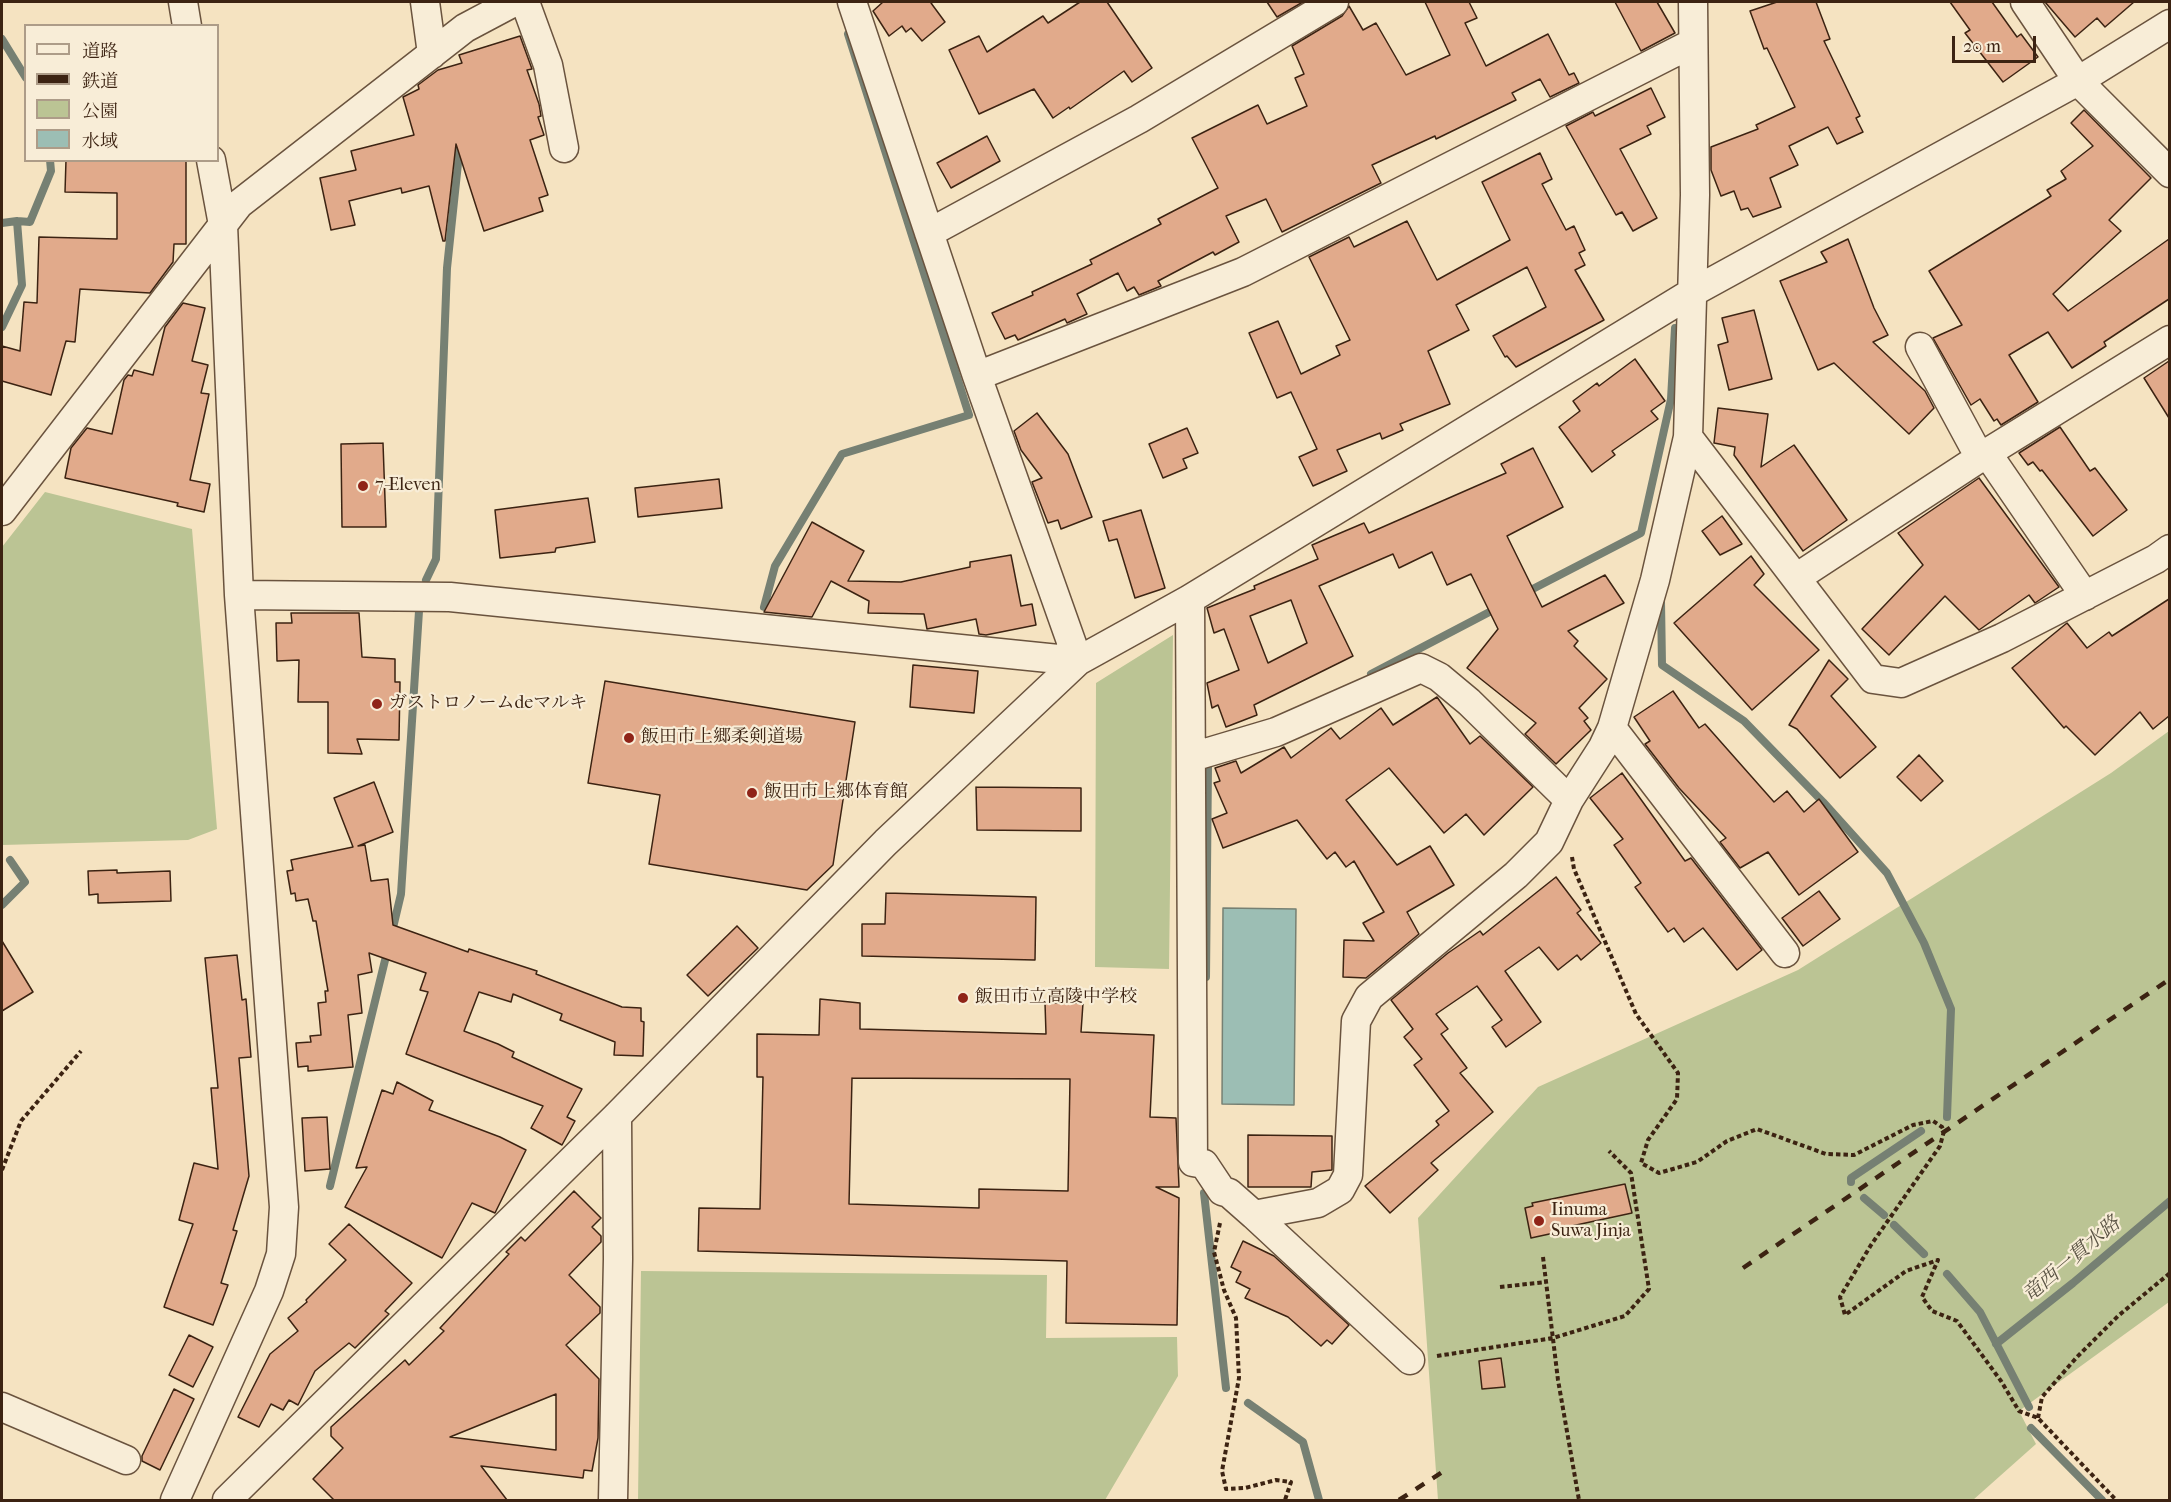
<!DOCTYPE html>
<html>
<head>
<meta charset="utf-8">
<style>
  body { margin:0 }
  #map { position:relative; width:2171px; height:1502px; overflow:hidden; background:#f5e3c1; font-family:"IM FELL French Canon","Noto Serif JP",serif }
  canvas { display:block }
  .frame { position:absolute; inset:0; border:3px solid #3c2312; pointer-events:none }
  .legend { position:absolute; left:24px; top:24px; width:195px; height:138px; box-sizing:border-box; background:#f8edd7; border:2px solid #ad9c88; margin:0; padding:8px 10px; list-style:none; font-size:18px; color:#3c2312 }
  .legend li { display:flex; align-items:center; gap:12px; height:30px }
  .legend b { width:30px; border:2px solid #ad9c88 }
  .scale { position:absolute; left:1952px; top:36px; width:84px; height:27px; box-sizing:border-box; border:3px solid #3c2312; border-top:0; padding-left:8px; font-size:18px; line-height:21px; white-space:nowrap; color:#3c2312; -webkit-text-stroke:4px #f8edd7; paint-order:stroke }
</style>
</head>
<body>
<div id="map">
<canvas width="2171" height="1502"></canvas>
<div class="frame"></div>
<ul class="legend">
<li><b style="height:8px;background:#f8edd7"></b>道路</li>
<li><b style="height:8px;background:#3c2312"></b>鉄道</li>
<li><b style="height:16px;background:#bbc494"></b>公園</li>
<li><b style="height:16px;background:#9cbeb4"></b>水域</li>
</ul>
<div class="scale">20 m</div>
</div>
<script>
const c = document.querySelector('canvas').getContext('2d');
c.lineJoin = 'round';
function fill(path, color) {
  c.fillStyle = color;
  c.fill(path, 'evenodd');
}
function shape(rows) {
  const path = new Path2D();
  for (const r of rows) {
    path.moveTo(r[0], r[1]);
    for (let i = 2; i < r.length; i += 2) path.lineTo(r[i], r[i + 1]);
  }
  return path;
}
function stroke(path, color, width, dash) {
  c.strokeStyle = color;
  c.lineWidth = width;
  c.lineCap = dash ? 'butt' : 'round';
  c.setLineDash(dash || []);
  c.stroke(path);
}
function write(font, color, halo, rows, align = 'center') {
  c.font = font + ' "IM FELL French Canon","Noto Serif JP",serif';
  c.lineWidth = 4.5;
  c.setLineDash([]);
  c.textBaseline = 'middle';
  c.strokeStyle = halo;
  c.fillStyle = color;
  for (const [text, x, y, turn = 0] of rows) {
    c.save();
    c.translate(x, y);
    c.rotate((+turn || 0) * Math.PI / 180);
    c.textAlign = isNaN(turn) ? turn : align;
    if (halo) c.strokeText(text, 0, 0);
    c.fillText(text, 0, 0);
    c.restore();
  }
}
const green = shape([
  [45,492,192,529,217,829,188,840,2,845,2,547],
  [1173,635,1169,969,1095,967,1096,683],
  [2169,731,2169,1302,2019,1411,2036,1444,1973,1500,1438,1500,1418,1218,1538,1087,1798,970,2111,773],
  [641,1271,1047,1275,1046,1338,1177,1337,1178,1376,1105,1500,638,1500]
]);
const water = shape([
  [1223,908,1296,909,1294,1105,1222,1104,1223,908]
]);
const stream = shape([
  [2,39,26,78],
  [2,223,17,221],
  [2,327,22,285,17,221,30,222,51,171,50,160],
  [426,580,436,559,447,268,459,154,458,145],
  [1523,594,1641,533,1671,399,1675,328],
  [1661,601,1662,665,1744,721,1823,802,1887,873,1924,943,1951,1009,1947,1117],
  [764,607,775,566,842,454,969,415,848,34],
  [1371,674,1499,607],
  [2,905,25,882,10,860],
  [391,936,401,894,419,611],
  [1206,977,1208,765],
  [1851,1182,1851,1178,1921,1131],
  [330,1186,388,948],
  [1204,1193,1226,1388],
  [1864,1198,1884,1215],
  [1894,1225,1924,1254],
  [1947,1274,1980,1312,2029,1407],
  [1996,1344,2073,1283,2170,1201],
  [1248,1403,1303,1442,1319,1500],
  [2031,1428,2102,1500]
]);
const building = shape([
  [883,2,933,2,931,3,945,22,922,41,911,28,906,32,902,26,889,36,873,11,883,2],
  [1080,2,1107,2,1152,68,1132,82,1124,71,1070,109,1069,107,1053,118,1034,89,979,114,949,50,979,36,987,52,1043,16,1048,23,1080,2],
  [1267,2,1303,2,1277,17,1267,2],
  [1425,2,1469,2,1477,18,1465,23,1486,66,1548,34,1569,75,1574,73,1579,83,1550,97,1540,79,1512,93,1516,100,1436,139,1435,136,1372,165,1381,183,1282,232,1266,199,1226,216,1239,242,1215,255,1213,252,1158,281,1161,286,1139,295,1134,287,1127,291,1118,273,1077,294,1087,314,1067,323,1065,319,1018,340,1015,335,1005,339,992,313,1033,295,1032,292,1092,264,1090,260,1161,224,1158,219,1218,188,1192,138,1258,105,1267,124,1307,106,1295,78,1304,74,1292,46,1342,16,1349,6,1363,30,1376,23,1406,75,1450,55,1425,2],
  [1615,2,1657,2,1675,33,1641,51,1615,2],
  [1777,2,1816,2,1830,39,1824,41,1860,116,1856,118,1863,132,1837,144,1828,127,1789,146,1798,165,1770,178,1781,207,1753,217,1748,208,1741,210,1734,191,1721,196,1711,170,1711,147,1758,129,1756,125,1795,107,1767,48,1764,49,1750,11,1777,2],
  [1950,2,1992,2,2017,37,2021,34,2038,57,2003,82,1965,33,1970,30,1950,2],
  [2045,2,2134,2,2105,27,2097,18,2075,37,2045,2],
  [520,36,532,69,527,70,539,104,541,116,538,117,544,135,530,140,548,195,539,198,543,211,484,231,456,144,445,241,443,241,429,186,402,193,401,188,349,201,355,225,331,230,320,178,356,170,351,151,414,135,403,97,419,89,418,85,438,70,462,63,459,55,520,36],
  [1651,88,1665,117,1647,126,1651,134,1620,149,1657,218,1633,231,1622,212,1616,215,1566,126,1593,112,1595,116,1651,88],
  [2084,110,2151,178,2109,220,2121,231,2053,294,2068,311,2169,239,2169,299,2104,342,2106,346,2072,368,2048,332,2009,355,2038,402,2001,425,1997,419,1994,421,1980,399,1971,405,1933,338,1962,325,1929,271,2051,196,2047,190,2066,179,2061,171,2093,146,2071,123,2084,110],
  [987,136,1000,161,951,188,937,163,987,136],
  [1540,153,1552,179,1542,184,1566,230,1574,226,1585,250,1579,253,1585,265,1575,270,1604,320,1516,367,1507,356,1505,357,1493,336,1546,307,1527,267,1456,305,1469,330,1428,351,1450,404,1400,424,1403,430,1382,439,1380,433,1337,450,1347,471,1313,486,1299,457,1317,449,1291,392,1277,398,1249,333,1278,321,1301,374,1340,355,1336,346,1350,340,1309,257,1349,237,1354,247,1407,221,1437,280,1510,240,1482,182,1540,153],
  [66,160,186,161,186,244,174,244,173,262,150,293,80,289,75,342,66,341,51,395,2,381,2,346,20,351,24,302,37,303,39,237,117,239,117,193,65,192,66,160],
  [1848,239,1874,308,1888,335,1873,342,1925,391,1934,408,1909,434,1834,363,1818,370,1780,281,1827,262,1821,252,1848,239],
  [183,303,205,308,192,361,208,365,201,393,209,394,190,480,210,484,204,512,177,506,178,503,65,478,71,448,87,428,112,434,124,380,128,375,132,376,134,370,153,375,165,327,183,303],
  [1754,310,1772,379,1729,390,1718,345,1728,342,1722,318,1754,310],
  [1635,359,1665,401,1651,411,1658,419,1612,451,1615,455,1592,472,1559,427,1580,411,1573,401,1597,383,1599,386,1635,359],
  [2169,361,2169,418,2144,378,2169,361],
  [1718,408,1768,414,1761,467,1794,445,1847,520,1803,551,1734,455,1735,447,1714,443,1718,408],
  [1037,413,1068,454,1092,517,1061,529,1058,520,1048,523,1032,482,1042,478,1021,450,1014,431,1037,413],
  [2060,427,2090,471,2095,468,2127,510,2093,536,2042,470,2040,471,2033,462,2028,465,2019,453,2060,427],
  [1187,428,1198,453,1183,459,1187,468,1163,478,1149,444,1187,428],
  [383,443,386,527,342,527,341,444,383,443],
  [1533,448,1563,507,1507,536,1542,607,1605,575,1624,603,1568,631,1578,641,1574,646,1607,679,1579,708,1588,718,1584,721,1591,730,1556,764,1525,734,1536,723,1467,668,1498,629,1471,574,1447,585,1432,552,1399,568,1393,554,1319,586,1353,656,1254,705,1257,715,1226,727,1218,705,1212,708,1207,683,1239,670,1224,629,1214,633,1207,608,1255,589,1254,586,1318,559,1312,545,1364,523,1369,533,1506,473,1501,464,1533,448],
  [1291,600,1307,643,1268,663,1250,616,1291,600],
  [1979,478,2059,587,2035,603,2029,595,1979,630,1945,596,1889,655,1862,629,1923,565,1898,533,1979,478],
  [719,479,722,508,638,517,635,488,719,479],
  [588,498,595,542,556,548,555,552,500,558,495,510,588,498],
  [1141,510,1165,588,1135,598,1117,539,1109,541,1103,521,1141,510],
  [1722,516,1742,544,1720,555,1702,531,1722,516],
  [812,522,864,551,848,581,901,582,970,567,970,562,1011,555,1021,606,1032,604,1036,625,986,635,979,634,976,619,927,629,924,614,868,613,869,601,831,581,812,617,764,612,812,522],
  [1751,556,1764,574,1754,585,1819,650,1752,710,1674,623,1751,556],
  [2169,599,2169,716,2153,729,2140,712,2095,755,2066,726,2064,728,2012,668,2067,623,2087,648,2109,632,2112,636,2169,599],
  [291,613,359,613,362,657,395,659,395,682,400,682,399,740,357,739,362,754,328,753,328,702,298,702,299,660,277,661,276,623,292,623,291,613],
  [1829,660,1848,679,1831,696,1876,747,1840,778,1797,729,1789,725,1829,660],
  [913,665,978,671,974,713,910,707,913,665],
  [605,681,855,722,833,865,807,890,649,864,660,795,588,783,605,681],
  [1673,691,1699,728,1705,724,1774,802,1787,791,1804,812,1819,799,1858,852,1799,895,1768,852,1740,868,1720,842,1726,838,1679,788,1645,744,1650,741,1634,717,1673,691],
  [1437,697,1470,744,1480,736,1533,787,1484,835,1466,814,1444,833,1389,768,1346,800,1397,865,1430,846,1454,885,1407,912,1419,934,1366,978,1343,977,1344,940,1374,941,1363,923,1384,912,1354,861,1346,867,1335,852,1327,859,1297,820,1223,848,1212,819,1227,813,1214,783,1220,781,1215,768,1236,761,1241,773,1284,747,1291,758,1331,728,1340,739,1381,708,1393,725,1437,697],
  [1919,755,1943,781,1921,801,1897,777,1919,755],
  [1622,773,1685,861,1691,858,1762,950,1737,970,1703,928,1684,942,1674,928,1668,932,1635,887,1641,883,1614,845,1623,839,1590,798,1622,773],
  [374,782,393,832,358,846,365,845,371,881,388,879,393,925,468,952,469,949,537,971,536,974,622,1007,641,1008,641,1021,644,1022,643,1056,614,1055,615,1042,560,1020,562,1014,513,994,511,1002,479,992,464,1031,498,1044,514,1052,512,1057,582,1089,567,1117,575,1121,562,1145,531,1128,543,1106,406,1054,428,992,420,990,426,973,369,953,372,972,358,975,362,1013,348,1015,353,1067,308,1071,308,1066,298,1067,296,1043,311,1042,310,1036,321,1035,318,1003,326,1002,325,991,328,991,316,921,313,921,308,899,296,901,295,893,291,894,287,871,293,870,291,860,353,847,334,798,374,782],
  [976,787,1081,788,1081,831,977,830,976,787],
  [117,870,117,873,170,871,171,901,98,903,98,894,89,895,88,871,117,870],
  [1556,877,1581,910,1577,913,1601,943,1581,960,1577,955,1558,970,1539,947,1505,971,1541,1022,1506,1047,1492,1027,1502,1020,1477,986,1436,1014,1448,1029,1441,1034,1467,1068,1460,1073,1493,1112,1431,1163,1438,1170,1390,1213,1365,1186,1439,1125,1436,1121,1449,1111,1414,1065,1422,1059,1404,1037,1413,1029,1391,1000,1448,953,1480,931,1483,935,1556,877],
  [1819,891,1840,919,1803,946,1782,918,1819,891],
  [886,893,1036,897,1035,960,862,956,862,924,885,924,886,893],
  [737,926,758,948,708,996,687,975,737,926],
  [2,941,33,992,2,1011,2,941],
  [237,955,242,1000,246,999,251,1057,239,1058,249,1176,233,1230,237,1231,221,1283,228,1285,213,1325,164,1307,193,1224,179,1220,194,1163,218,1169,211,1088,218,1088,205,958,237,955],
  [820,999,860,1003,860,1029,1046,1034,1045,1003,1083,1003,1081,1032,1154,1035,1150,1117,1176,1118,1179,1187,1156,1187,1179,1198,1177,1325,1066,1323,1067,1261,698,1251,699,1208,760,1209,763,1077,757,1077,757,1034,819,1035,820,999],
  [852,1078,1070,1079,1068,1191,979,1189,979,1208,849,1204,852,1078],
  [397,1082,433,1101,429,1110,500,1137,526,1150,495,1213,472,1203,442,1258,345,1207,367,1167,356,1168,382,1090,393,1094,397,1082],
  [327,1117,330,1169,305,1171,302,1118,327,1117],
  [1248,1135,1332,1136,1332,1170,1312,1172,1311,1187,1248,1187,1248,1135],
  [1625,1184,1632,1213,1553,1230,1554,1233,1531,1238,1525,1208,1533,1206,1532,1203,1625,1184],
  [574,1191,601,1218,592,1227,601,1236,601,1242,569,1275,600,1307,600,1313,566,1345,599,1379,598,1438,592,1471,584,1470,583,1478,481,1466,507,1500,334,1500,313,1479,343,1448,331,1436,331,1427,405,1360,409,1365,444,1331,440,1328,509,1254,506,1252,521,1237,525,1241,574,1191],
  [556,1394,556,1450,450,1437,556,1394],
  [349,1224,412,1283,385,1311,389,1314,355,1348,349,1343,315,1371,298,1405,289,1400,283,1410,271,1404,259,1427,238,1417,270,1354,298,1331,288,1318,307,1302,306,1300,346,1260,329,1244,349,1224],
  [1243,1241,1274,1256,1349,1325,1332,1344,1327,1340,1321,1346,1288,1317,1245,1298,1250,1289,1236,1282,1241,1272,1231,1267,1243,1241],
  [189,1335,213,1347,193,1387,169,1375,189,1335],
  [1501,1358,1505,1387,1482,1389,1479,1361,1501,1358],
  [174,1389,194,1399,160,1470,142,1461,142,1456,174,1389]
]);
const path = shape([
  [1572,857,1574,869,1636,1014,1678,1073,1677,1099,1648,1140,1641,1163,1659,1173,1697,1162,1727,1141,1757,1129,1826,1154,1854,1155,1913,1125,1933,1121,1942,1127,1944,1131,1940,1146,1871,1245,1840,1297,1845,1315,1906,1271,1938,1260,1922,1297,1932,1311,1957,1321,2001,1381,2019,1411,2038,1418,2116,1500],
  [2,1170,21,1121,81,1051],
  [1220,1223,1214,1252,1224,1290,1236,1318,1239,1378,1222,1471,1226,1489,1245,1488,1276,1480,1291,1482,1285,1500],
  [1543,1257,1558,1380,1579,1500],
  [1500,1287,1546,1282],
  [1437,1356,1553,1338,1625,1316,1649,1289,1631,1173,1609,1151],
  [2038,1418,2042,1397,2077,1357,2118,1316,2170,1273]
]);
const minor = shape([
  [183,2,187,26],
  [425,2,432,54],
  [525,2,548,65,564,148],
  [852,2,977,376,1078,661],
  [2025,2,2078,81,2170,173],
  [929,233,1139,119,1334,2],
  [1920,347,1980,458],
  [977,376,1243,272,1693,43],
  [1688,437,1873,679,1901,683,2002,638,2156,559,2170,549],
  [1987,453,2085,596],
  [2,511,239,204,465,28,514,2],
  [1796,578,1987,453,2170,340],
  [239,595,450,597,1078,661],
  [1190,599,1193,1162,1204,1164,1222,1191,1229,1193,1254,1215,1410,1360],
  [1612,728,1785,953],
  [1192,757,1276,732,1421,668,1439,677,1469,702,1569,800],
  [1254,1215,1318,1203,1340,1190,1348,1175,1356,1021,1369,997,1516,875,1549,842,1569,800,1603,747,1612,728,1655,580,1688,437,1695,195,1693,2],
  [2,1407,126,1460],
  [175,1500,269,1291,281,1254,284,1207,239,595,223,225,211,160],
  [227,1500,617,1116,886,842,1078,661,1190,599,1693,292,2078,81,2170,24],
  [613,1500,618,1259,617,1116]
]);
const rail = shape([
  [1743,1268,2170,979],
  [1399,1500,1447,1469]
]);
const markers = [
  [363,486,6,"#8f2418"],
  [377,704,6,"#8f2418"],
  [629,738,6,"#8f2418"],
  [752,793,6,"#8f2418"],
  [963,998,6,"#8f2418"],
  [1539,1221,6,"#8f2418"]
];
const poiNames = [
  ["7-Eleven",375,486],
  ["ガストロノームdeマルキ",389,704],
  ["飯田市上郷柔剣道場",641,738],
  ["飯田市上郷体育館",764,793],
  ["飯田市立高陵中学校",975,998],
  ["Iinuma",1551,1211],
  ["Suwa Jinja",1551,1232]
];
const waterNames = [
  ["竜西一貫水路",2072,1260,-40]
];
fill(green, '#bbc494');
fill(water, '#9cbeb4');
stroke(water, '#768073', 1.5);
stroke(stream, '#768073', 8);
fill(building, '#e1aa8b');
stroke(building, '#3c2312', 1.5);
stroke(minor, '#6a533e', 31);
stroke(path, '#3c2312', 4, [4.5, 3]);
stroke(minor, '#f8edd7', 28);
stroke(rail, '#3c2312', 4.5, [10, 10]);
for (const [x, y, r, color] of markers) {
  const dot = new Path2D();
  dot.arc(x, y, r, 0, 2 * Math.PI);
  c.fillStyle = color;
  c.fill(dot);
  stroke(dot, '#f8edd7', 2);
}
write('18px', '#3c2312', '#f8edd7', poiNames, 'left');
write('italic 20px', '#595243', '#f8edd7', waterNames);
</script>
</body>
</html>
